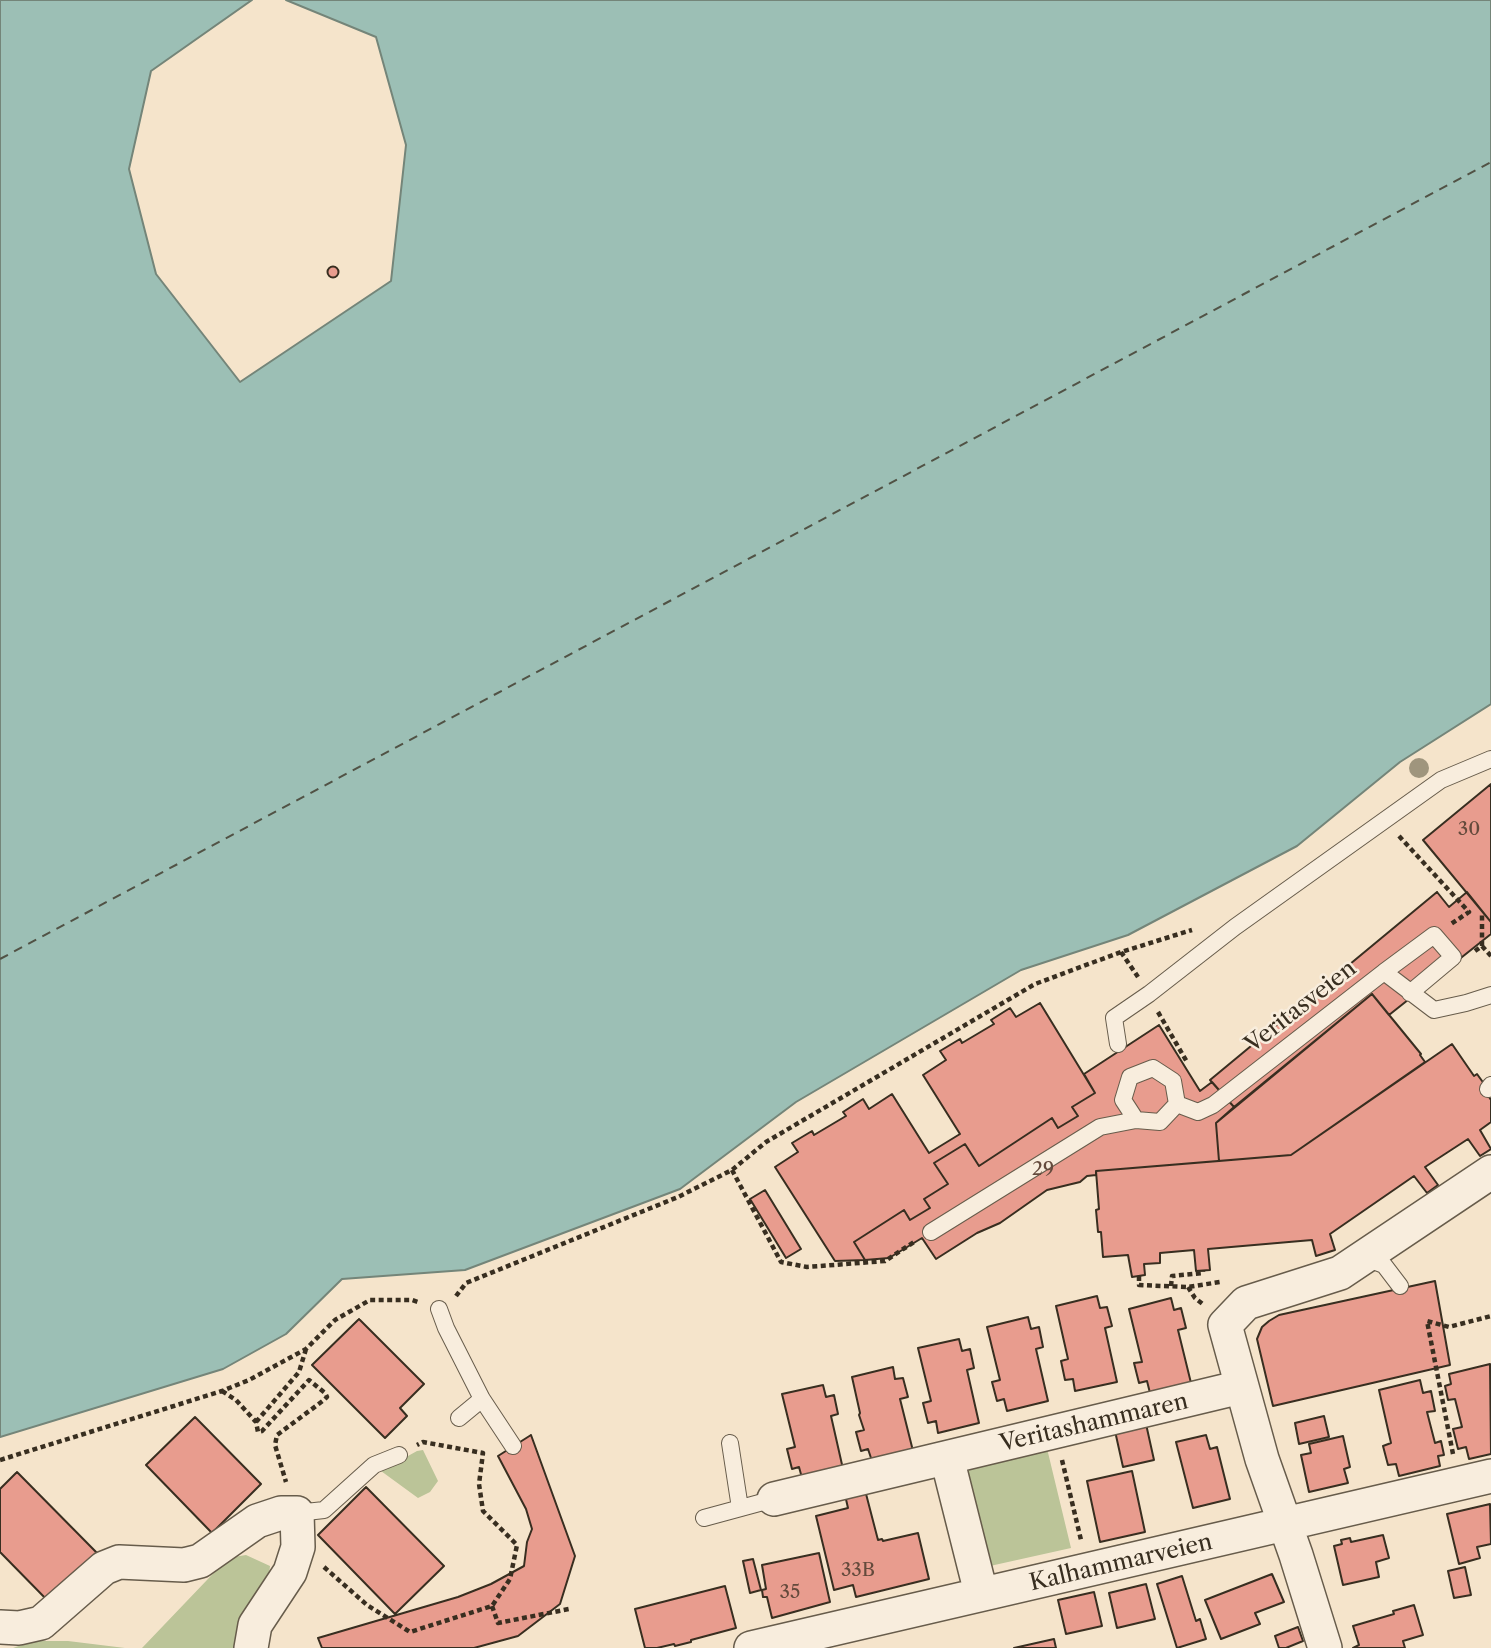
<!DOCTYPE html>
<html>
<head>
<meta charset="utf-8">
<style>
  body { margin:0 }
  canvas { display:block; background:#f5e4cb }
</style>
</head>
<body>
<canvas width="1491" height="1648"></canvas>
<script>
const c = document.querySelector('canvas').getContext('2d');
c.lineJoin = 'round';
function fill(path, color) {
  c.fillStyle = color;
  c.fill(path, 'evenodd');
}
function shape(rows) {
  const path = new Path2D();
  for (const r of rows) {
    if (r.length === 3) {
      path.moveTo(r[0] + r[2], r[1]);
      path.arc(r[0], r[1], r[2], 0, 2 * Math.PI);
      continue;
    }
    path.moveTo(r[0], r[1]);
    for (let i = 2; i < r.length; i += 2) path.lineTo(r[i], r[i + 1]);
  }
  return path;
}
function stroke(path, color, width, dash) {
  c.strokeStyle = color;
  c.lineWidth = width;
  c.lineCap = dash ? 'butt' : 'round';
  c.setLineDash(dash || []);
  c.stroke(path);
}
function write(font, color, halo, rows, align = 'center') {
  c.font = font + ' "Libre Caslon Text",serif';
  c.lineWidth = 5;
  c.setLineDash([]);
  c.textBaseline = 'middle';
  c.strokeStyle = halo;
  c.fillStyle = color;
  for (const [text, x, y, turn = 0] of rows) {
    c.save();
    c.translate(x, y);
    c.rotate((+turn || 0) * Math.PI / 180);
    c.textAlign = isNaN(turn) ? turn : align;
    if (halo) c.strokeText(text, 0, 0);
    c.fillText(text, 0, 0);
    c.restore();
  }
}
const green = shape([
  [1044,1436,1071,1548,981,1568,953,1459],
  [423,1450,438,1481,430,1492,418,1498,381,1471,417,1451],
  [246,1555,270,1566,269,1575,240,1644,233,1648,138,1648,142,1648,228,1558],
  [33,1641,68,1641,125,1648,13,1648]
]);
const water = shape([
  [0,0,252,0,151,71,129,169,156,274,240,382,391,281,406,145,376,37,286,0,1491,0,1491,704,1400,762,1297,846,1128,935,1021,970,796,1102,680,1189,465,1270,342,1279,286,1334,223,1369,0,1437,0,0]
]);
const ferry = shape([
  [0,959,1491,162]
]);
const building = shape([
  [333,272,5.5],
  [1491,784,1491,922,1423,840,1491,784],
  [1437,892,1449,907,1467,892,1491,922,1491,934,1389,1015,1372,994,1234,1107,1210,1080,1437,892],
  [1372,994,1421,1054,1420,1055,1425,1062,1291,1155,1219,1161,1216,1123,1372,994],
  [1040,1003,1095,1093,1072,1107,1078,1116,1058,1128,1052,1118,979,1166,965,1144,934,1163,948,1184,924,1199,930,1208,910,1220,904,1210,854,1242,865,1260,835,1261,775,1167,798,1152,792,1143,812,1131,814,1135,846,1116,843,1112,863,1099,869,1109,892,1094,929,1153,960,1134,923,1075,946,1060,940,1051,960,1039,962,1043,994,1024,991,1020,1010,1008,1016,1017,1040,1003],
  [1159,1025,1200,1091,1212,1082,1234,1107,1216,1123,1219,1161,1096,1171,1096,1175,1087,1176,1080,1182,1047,1190,1000,1223,977,1233,936,1259,922,1238,889,1258,865,1260,854,1242,904,1210,910,1220,930,1208,924,1199,948,1184,934,1163,965,1144,979,1166,1052,1118,1058,1128,1078,1116,1072,1107,1095,1093,1084,1074,1159,1025],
  [1452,1044,1474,1076,1477,1074,1490,1092,1487,1094,1491,1100,1491,1122,1480,1130,1491,1149,1480,1156,1468,1139,1425,1167,1438,1185,1427,1193,1414,1176,1330,1234,1335,1250,1316,1256,1312,1240,1208,1249,1210,1270,1196,1271,1194,1250,1160,1253,1160,1263,1144,1264,1145,1275,1132,1277,1128,1255,1103,1257,1101,1232,1098,1232,1096,1210,1099,1209,1096,1171,1291,1155,1452,1044],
  [765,1190,801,1249,786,1258,750,1199,765,1190],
  [1435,1281,1450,1365,1273,1406,1257,1339,1262,1327,1269,1321,1279,1315,1435,1281],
  [1097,1296,1100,1308,1107,1307,1112,1326,1105,1328,1117,1382,1075,1391,1073,1379,1065,1380,1061,1361,1068,1359,1056,1306,1097,1296],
  [1171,1298,1174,1310,1181,1308,1186,1328,1178,1330,1191,1383,1150,1393,1147,1381,1139,1383,1134,1363,1142,1362,1129,1309,1171,1298],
  [1028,1317,1031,1329,1039,1327,1043,1347,1036,1349,1048,1401,1007,1411,1004,1399,997,1401,992,1382,1000,1380,987,1327,1028,1317],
  [359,1319,424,1384,400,1408,407,1416,385,1438,312,1365,359,1319],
  [959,1339,962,1351,970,1349,974,1368,967,1370,979,1423,938,1433,936,1421,928,1423,923,1403,931,1401,918,1348,959,1339],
  [1490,1364,1491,1454,1469,1459,1466,1447,1458,1449,1453,1429,1462,1427,1455,1399,1448,1400,1445,1386,1451,1384,1449,1374,1490,1364],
  [893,1367,895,1379,903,1378,908,1397,900,1399,913,1451,872,1461,868,1449,861,1451,856,1432,864,1430,859,1415,860,1413,852,1377,893,1367],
  [1420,1380,1423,1393,1431,1391,1435,1411,1427,1412,1435,1443,1441,1441,1444,1455,1438,1456,1440,1466,1399,1476,1396,1464,1388,1465,1383,1446,1391,1443,1379,1390,1420,1380],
  [823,1385,826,1397,834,1395,838,1414,831,1416,843,1469,802,1478,799,1467,792,1469,787,1449,795,1447,782,1394,823,1385],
  [1324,1416,1329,1437,1299,1444,1295,1423,1324,1416],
  [195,1417,261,1484,212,1533,146,1465,195,1417],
  [1146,1424,1154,1460,1123,1467,1115,1431,1146,1424],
  [531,1435,575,1556,560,1604,518,1636,474,1648,322,1648,318,1638,458,1597,491,1584,524,1566,527,1542,532,1529,526,1509,498,1456,531,1435],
  [1206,1435,1210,1449,1217,1447,1230,1499,1193,1508,1176,1442,1206,1435],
  [1343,1436,1350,1467,1344,1469,1348,1483,1309,1492,1301,1455,1311,1453,1309,1444,1343,1436],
  [1132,1471,1145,1532,1100,1542,1087,1481,1132,1471],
  [17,1472,99,1555,50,1603,0,1552,0,1489,17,1472],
  [366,1487,444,1566,395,1614,318,1535,366,1487],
  [865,1490,878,1540,882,1539,883,1541,918,1533,929,1579,856,1597,853,1585,834,1590,816,1516,848,1508,845,1495,865,1490],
  [1490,1504,1491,1544,1477,1547,1480,1558,1459,1564,1447,1514,1490,1504],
  [1383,1535,1389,1558,1376,1562,1379,1577,1343,1585,1334,1546,1342,1544,1341,1540,1350,1538,1351,1542,1383,1535],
  [819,1553,830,1602,772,1618,767,1597,763,1597,762,1590,766,1589,762,1565,819,1553],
  [753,1559,761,1590,750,1593,743,1561,753,1559],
  [1465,1567,1471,1595,1454,1598,1448,1571,1465,1567],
  [1272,1574,1284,1602,1255,1613,1260,1624,1221,1639,1205,1600,1272,1574],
  [1182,1576,1196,1621,1200,1619,1206,1639,1177,1648,1157,1584,1182,1576],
  [1146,1584,1155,1619,1117,1628,1109,1593,1146,1584],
  [725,1586,736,1628,691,1640,691,1642,675,1646,674,1644,657,1648,645,1648,635,1609,725,1586],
  [1094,1592,1102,1626,1066,1634,1058,1600,1094,1592],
  [1414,1605,1423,1635,1403,1641,1405,1648,1353,1648,1359,1645,1353,1626,1394,1614,1393,1611,1414,1605],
  [1298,1627,1303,1641,1286,1648,1279,1648,1275,1636,1298,1627],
  [1054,1639,1056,1648,1014,1648,1054,1639]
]);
const path = shape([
  [1399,836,1469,912,1451,924],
  [1482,946,1491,956],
  [1475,951,1482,946,1482,912],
  [1121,952,1138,977],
  [1158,1012,1187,1062],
  [732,1170,781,1262,807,1267,885,1261,914,1242],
  [1139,1276,1139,1285,1188,1287,1220,1282],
  [1171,1286,1172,1276,1203,1273,1203,1270],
  [1188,1287,1195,1298,1204,1305],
  [456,1296,466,1283,678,1197,732,1170,766,1142,1035,984,1121,952,1192,930],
  [222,1391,236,1400,256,1422,258,1432,262,1431,309,1380,325,1393,327,1397,324,1400,277,1435,275,1445,286,1482],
  [256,1422,299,1372,306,1349],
  [1453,1454,1427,1321,1449,1327,1491,1316],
  [0,1460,222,1391,249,1380,306,1349,335,1320,370,1300,412,1300,418,1302],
  [1062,1460,1081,1540],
  [324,1567,367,1605,410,1632,492,1606,510,1579,517,1545,483,1511,479,1484,483,1453,423,1442,417,1445],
  [492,1606,498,1623,569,1609]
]);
const service = shape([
  [1384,972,1434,935,1453,957,1410,993],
  [1118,1044,1114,1018,1149,994,1235,927,1441,780,1491,759],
  [1153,1068,1173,1081,1177,1104,1160,1122,1136,1120,1123,1100,1130,1077,1153,1068],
  [1488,1089,1491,1085],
  [1177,1104,1198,1112,1213,1105,1384,972,1434,1010,1466,1003,1491,995],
  [931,1232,1100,1127,1136,1120],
  [1363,1257,1384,1265,1400,1286],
  [439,1309,446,1328,482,1399,513,1446],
  [459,1418,482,1399],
  [730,1443,740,1508],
  [297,1513,324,1510,374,1465,399,1455],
  [704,1518,774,1499]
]);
const minor = shape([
  [947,1458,981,1593],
  [774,1499,1241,1387],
  [0,1627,19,1628,41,1623,104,1568,119,1562,184,1565,200,1561,257,1521,281,1513,297,1513,298,1547,290,1572,255,1625,251,1648],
  [751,1648,1491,1476],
  [1325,1648,1296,1555,1262,1459,1225,1325,1246,1303,1340,1273,1491,1172]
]);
const trees = [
  [1419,768]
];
const numberNames = [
  ["30",1469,830],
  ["29",1043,1170],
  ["33B",858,1571],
  ["35",790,1593]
];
const streetNames = [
  ["Veritasveien",1301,1007,-38],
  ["Veritashammaren",1094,1423,-13],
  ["Kalhammarveien",1121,1563,-13]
];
fill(green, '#bbc498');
fill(water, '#9cbfb5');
stroke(water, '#748579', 2);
stroke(ferry, '#515245', 2, [9, 7]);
fill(building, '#e89c8e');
stroke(building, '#382e20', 2);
stroke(service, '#675c4b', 18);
stroke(minor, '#675c4b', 36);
stroke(path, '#382e20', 4.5, [5, 3.5]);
stroke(service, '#f8eddd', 16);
stroke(minor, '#f8eddd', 33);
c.fillStyle = '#9f957d';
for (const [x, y] of trees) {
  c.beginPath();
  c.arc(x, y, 10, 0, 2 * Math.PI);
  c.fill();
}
write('19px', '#644a3c', null, numberNames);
write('23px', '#382e20', '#f8eddd', streetNames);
</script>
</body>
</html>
